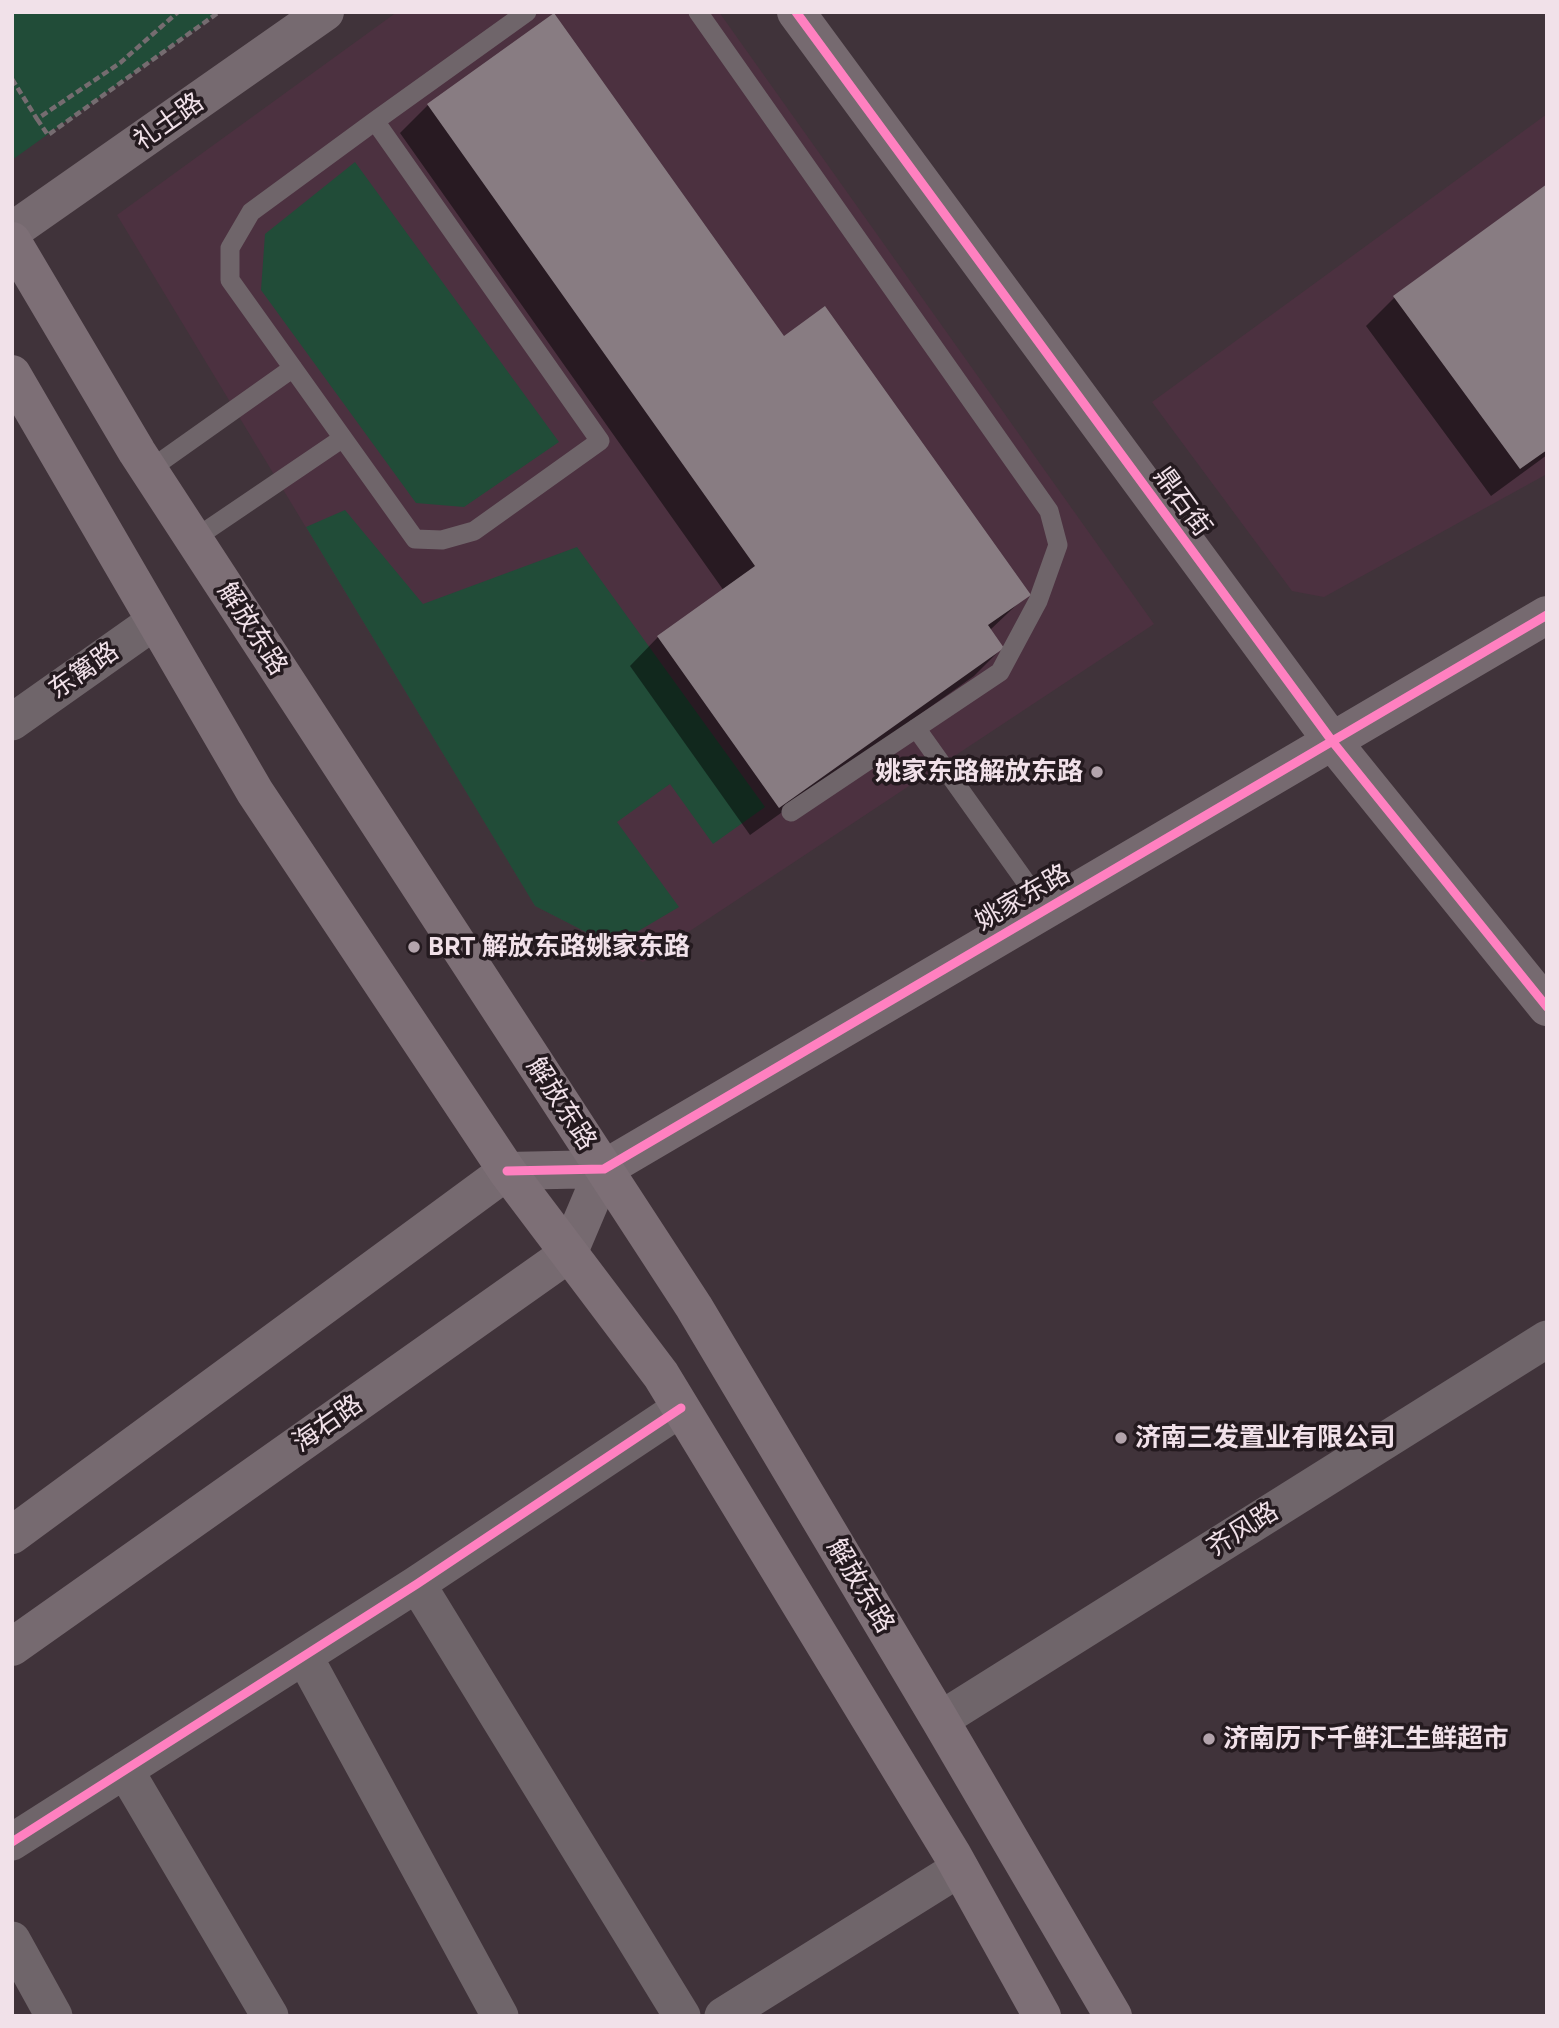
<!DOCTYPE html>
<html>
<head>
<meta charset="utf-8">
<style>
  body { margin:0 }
  #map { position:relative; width:1559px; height:2028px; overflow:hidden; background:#40333a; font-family:Figtree,sans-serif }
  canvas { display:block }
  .frame { position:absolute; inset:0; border:14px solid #f1e1e9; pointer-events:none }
</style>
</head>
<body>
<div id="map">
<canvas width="1559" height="2028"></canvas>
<div class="frame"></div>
</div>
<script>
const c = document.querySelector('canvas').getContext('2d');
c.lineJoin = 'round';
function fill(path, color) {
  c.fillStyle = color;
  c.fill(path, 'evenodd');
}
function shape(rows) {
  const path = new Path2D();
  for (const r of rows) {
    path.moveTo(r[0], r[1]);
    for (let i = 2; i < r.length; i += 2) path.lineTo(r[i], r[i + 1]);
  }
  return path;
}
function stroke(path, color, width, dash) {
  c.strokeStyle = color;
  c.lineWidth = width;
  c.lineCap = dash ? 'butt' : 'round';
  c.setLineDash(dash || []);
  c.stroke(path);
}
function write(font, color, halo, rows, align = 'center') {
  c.font = font + ' Figtree,"Noto Sans SC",sans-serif';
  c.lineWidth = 7;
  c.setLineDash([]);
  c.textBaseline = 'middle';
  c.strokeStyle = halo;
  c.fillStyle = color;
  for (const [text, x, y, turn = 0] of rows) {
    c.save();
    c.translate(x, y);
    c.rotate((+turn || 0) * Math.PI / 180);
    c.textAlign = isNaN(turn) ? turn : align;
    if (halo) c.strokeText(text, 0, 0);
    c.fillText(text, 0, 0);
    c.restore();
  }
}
const built = shape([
  [397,12,719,12,1154,624,643,962,535,906,117,215],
  [1547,114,1547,474,1324,597,1292,591,1152,402]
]);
const green = shape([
  [12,12,219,12,12,160],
  [355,162,559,442,464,507,416,503,261,290,265,234],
  [345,510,423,604,577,547,765,807,713,844,670,784,617,822,679,907,613,946,535,906,306,527]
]);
const shadow = shape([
  [428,105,783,338,1028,594,990,630,1002,648,974,676,750,835,630,666,658,637,724,591,400,133],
  [1547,186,1547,455,1491,496,1366,326,1394,298]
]);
const building = shape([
  [554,13,784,336,825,306,1031,595,988,625,1004,648,779,808,657,636,755,566,427,104],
  [1547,184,1547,450,1520,469,1393,296]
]);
const path = shape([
  [12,79,37,119,120,63,178,12],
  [37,119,48,135,219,12]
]);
const lane = shape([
  [698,12,1049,511,1058,545,1038,601,1000,672,791,812],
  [375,121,600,441,474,531,442,540,415,539,230,280,230,248,251,212,375,121,527,12],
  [149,470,293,368],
  [194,539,343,438],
  [916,728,1045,909]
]);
const street = shape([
  [12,722,155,621],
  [417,1584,682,2016],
  [304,1656,500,2016],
  [940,1720,1547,1339],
  [125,1770,270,2016],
  [12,1842,417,1584,681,1408],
  [12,1940,54,2016],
  [723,2016,960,1868]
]);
const secondary = shape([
  [796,12,1332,741,1547,1007],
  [12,231,325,12],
  [12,1535,507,1171,604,1169,1547,615],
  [12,1647,568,1254,604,1169]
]);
const primary = shape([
  [12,241,137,452,694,1307,940,1720,1113,2016],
  [12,374,255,792,507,1171,661,1375,952,1854,1042,2016]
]);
const cycleway = shape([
  [796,12,1332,741,1547,1007],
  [507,1171,604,1169,1547,615],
  [12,1842,417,1584,681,1408]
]);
const markers = [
  [1097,772,7,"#b3a4ac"],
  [414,947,7,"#b3a4ac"],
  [1121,1438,7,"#b3a4ac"],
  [1209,1739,7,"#b3a4ac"]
];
const streetNames = [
  ["礼士路",169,122,-35],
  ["鼎石街",1182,502,54],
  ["解放东路",252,629,57],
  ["东篱路",84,671,-35],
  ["姚家东路",1023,898,-30],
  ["解放东路",561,1104,57],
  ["海右路",328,1424,-35],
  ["齐风路",1243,1530,-32],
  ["解放东路",860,1586,59]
];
const poiNames = [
  ["姚家东路解放东路",1083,772,"right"],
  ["BRT 解放东路姚家东路",428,947],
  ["济南三发置业有限公司",1135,1438],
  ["济南历下千鲜汇生鲜超市",1223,1739]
];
fill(built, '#4c3140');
fill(green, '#214c38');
fill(shadow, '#0007');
fill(building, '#887c82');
stroke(path, '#756c70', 4.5, [7, 3.5]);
stroke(lane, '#6f656a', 19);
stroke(street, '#6f656a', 37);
stroke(secondary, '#766a70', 38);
stroke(primary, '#7d6f76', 38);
stroke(cycleway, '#ff80c0', 9);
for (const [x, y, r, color] of markers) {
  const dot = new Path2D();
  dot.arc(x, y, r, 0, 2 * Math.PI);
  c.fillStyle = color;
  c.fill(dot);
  stroke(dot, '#241a1f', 2.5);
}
write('26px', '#f1e1e9', '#241a1f', streetNames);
write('bold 26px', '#f1e1e9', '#241a1f', poiNames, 'left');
</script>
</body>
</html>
